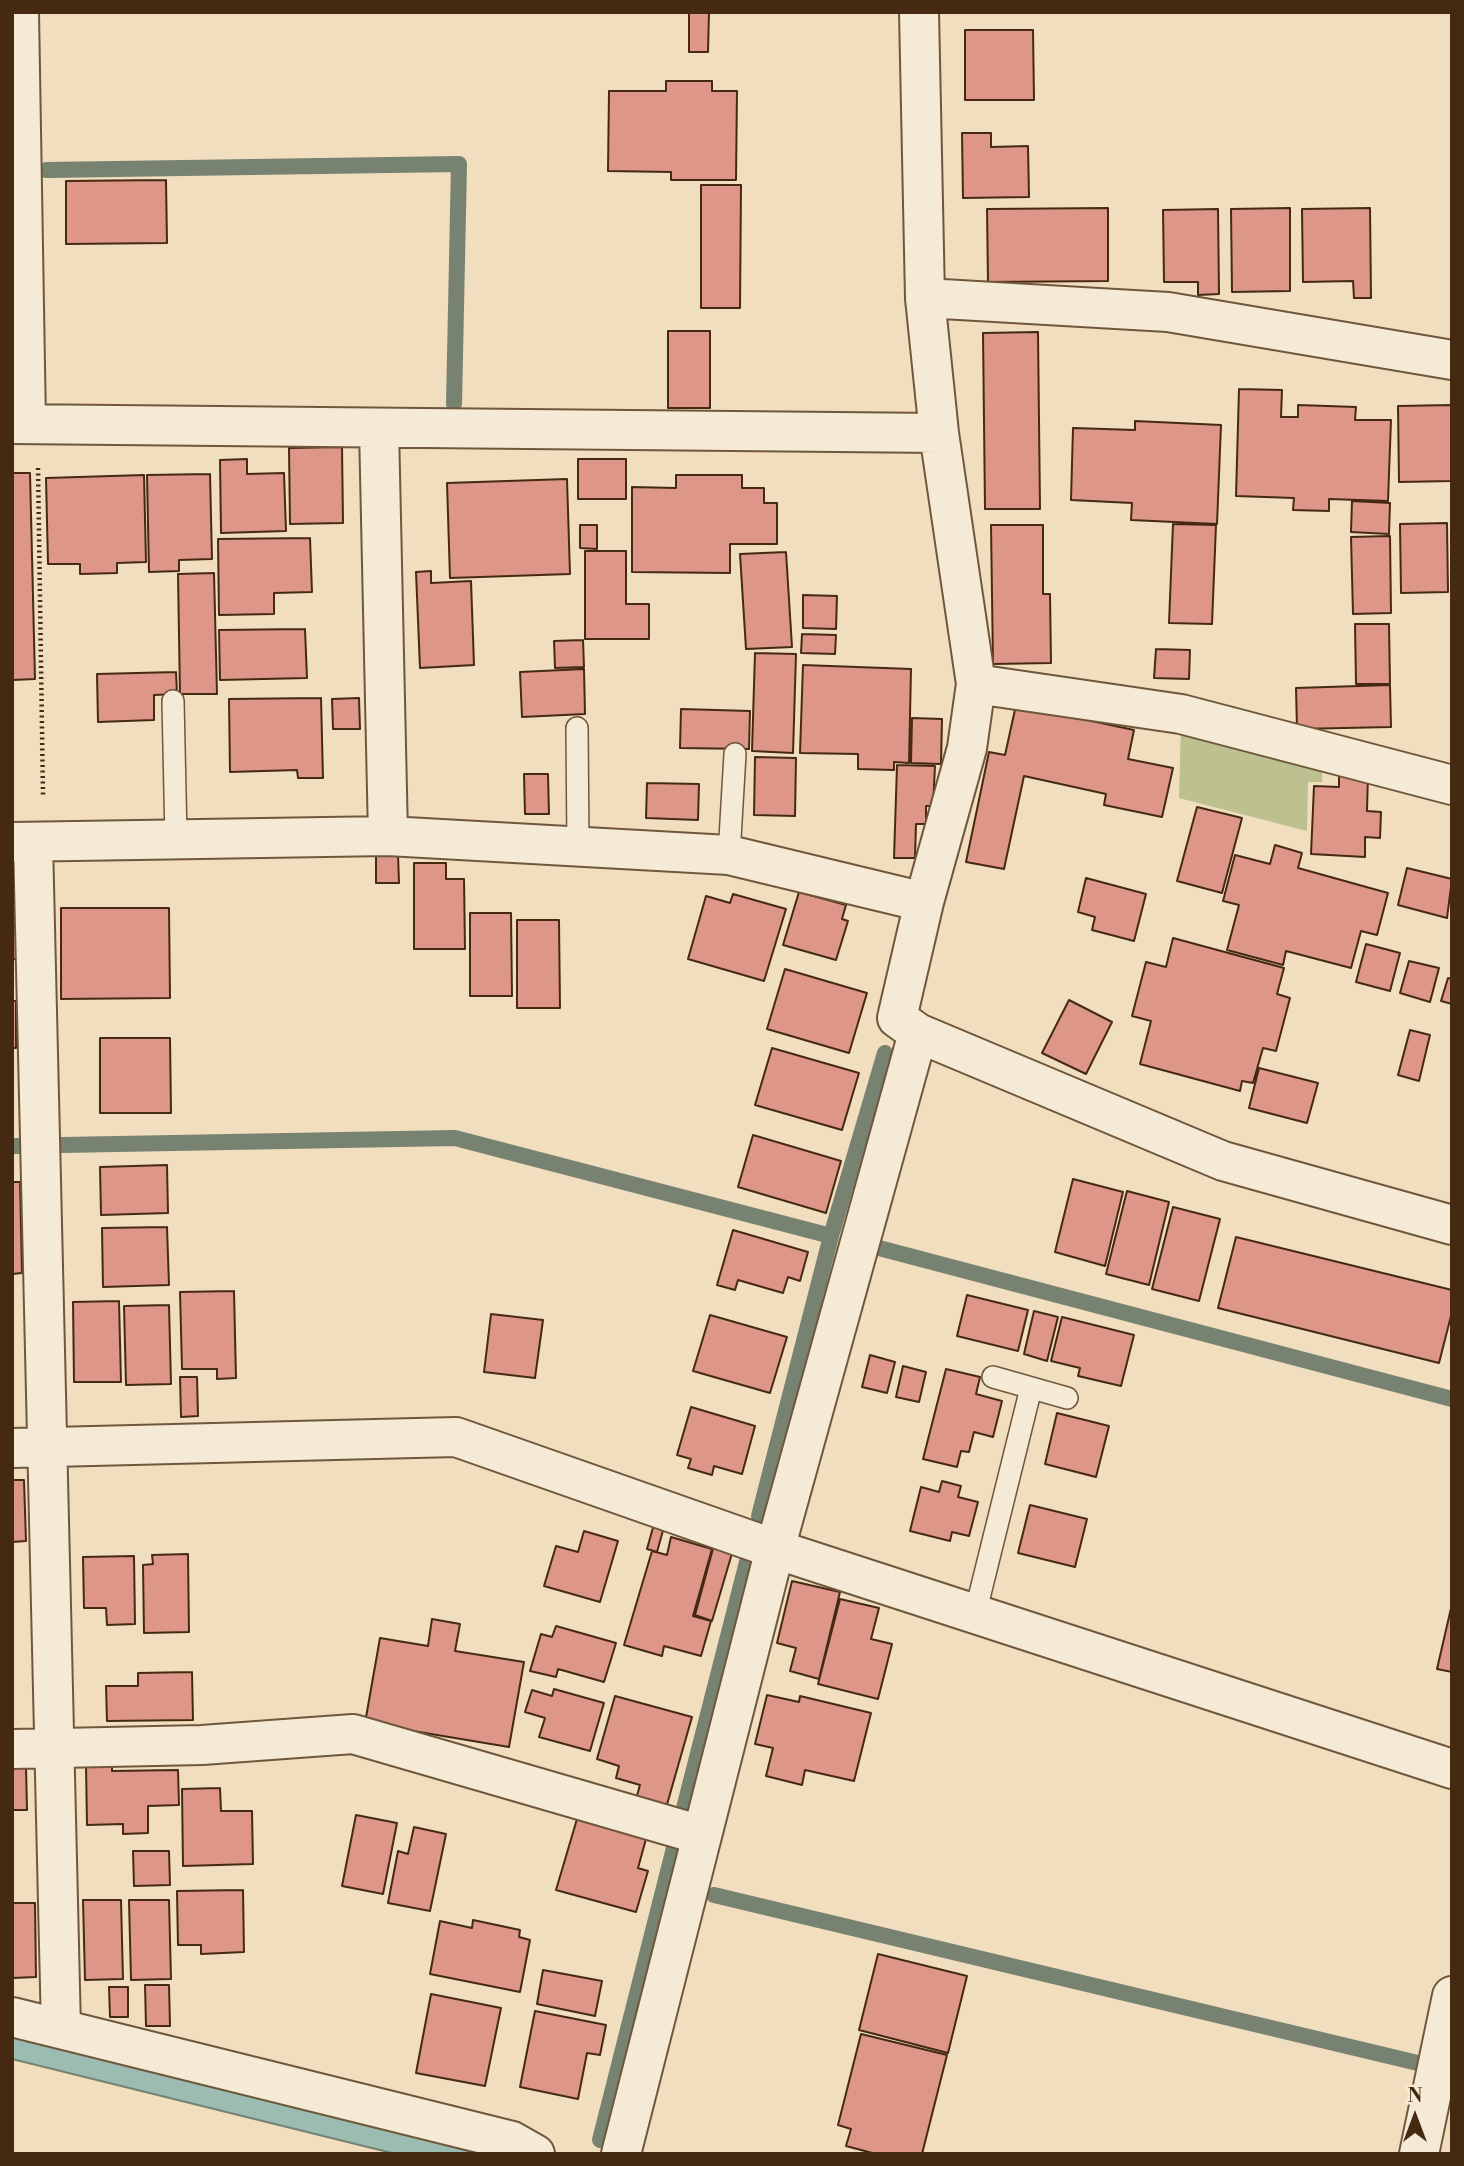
<!DOCTYPE html>
<html>
<head>
<meta charset="utf-8">
<style>
  body { margin:0 }
  #map { position:relative; width:1464px; height:2166px; overflow:hidden; background:#f0debe; font-family:"Libre Bodoni",serif }
  canvas { display:block }
  .frame { position:absolute; inset:0; border:14px solid #452a11; pointer-events:none }
  .north { position:absolute; left:1380px; top:2082px; width:70px; height:70px; -webkit-text-stroke:5px #f5ead5; paint-order:stroke; rotate:0deg; font-size:19px; font-weight:700; line-height:28px; text-align:center; color:#452a11 }
  .north::after { content:''; display:block; margin:auto; width:24px; height:32px; background:#452a11; clip-path:polygon(50% 0,100% 100%,50% 72%,0 100%) }
</style>
</head>
<body>
<div id="map">
<canvas width="1464" height="2166"></canvas>
<div class="frame"></div>
<div class="north">N</div>
</div>
<script>
const c = document.querySelector('canvas').getContext('2d');
c.lineJoin = 'round';
function fill(path, color) {
  c.fillStyle = color;
  c.fill(path, 'evenodd');
}
function shape(rows) {
  const path = new Path2D();
  for (const r of rows) {
    path.moveTo(r[0], r[1]);
    for (let i = 2; i < r.length; i += 2) path.lineTo(r[i], r[i + 1]);
  }
  return path;
}
function stroke(path, color, width, dash) {
  c.strokeStyle = color;
  c.lineWidth = width;
  c.lineCap = dash ? 'butt' : 'round';
  c.setLineDash(dash || []);
  c.stroke(path);
}
const green = shape([
  [1181,723,1322,758,1322,782,1308,782,1307,831,1179,798]
]);
const water = shape([
  [12,2035,494,2154,396,2154,12,2059,12,2035]
]);
const stream = shape([
  [46,170,459,164,454,404],
  [61,1145,455,1138,831,1236],
  [12,1146,22,1146],
  [879,1248,1452,1399],
  [759,1516,831,1236,885,1053],
  [682,1816,747,1562],
  [714,1895,1422,2064],
  [600,2140,676,1840]
]);
const building = shape([
  [689,12,709,12,708,52,689,52,689,12],
  [965,30,1033,30,1034,100,965,100,965,30],
  [666,81,712,81,712,91,737,91,736,180,671,180,671,172,608,171,609,91,666,91,666,81],
  [962,133,991,133,991,147,1028,146,1029,197,963,198,962,133],
  [166,180,167,243,66,244,66,181,166,180],
  [701,185,741,185,740,308,701,308,701,185],
  [1108,208,1108,281,988,282,987,209,1108,208],
  [1290,208,1290,291,1232,292,1231,209,1290,208],
  [1370,208,1371,298,1354,298,1353,281,1303,282,1302,209,1370,208],
  [1218,209,1219,294,1198,295,1198,282,1164,282,1163,210,1218,209],
  [668,331,710,331,710,408,668,408,668,331],
  [1038,332,1040,509,985,509,983,333,1038,332],
  [1239,389,1282,390,1281,417,1298,417,1298,405,1356,407,1355,420,1391,420,1388,501,1329,499,1329,511,1293,510,1294,498,1236,496,1239,389],
  [1452,405,1452,481,1399,482,1398,406,1452,405],
  [1135,421,1221,425,1217,524,1131,520,1132,503,1071,500,1073,428,1135,430,1135,421],
  [342,447,343,523,290,524,289,448,342,447],
  [247,459,247,474,284,473,286,531,221,533,220,460,247,459],
  [578,459,626,459,626,499,578,499,578,459],
  [12,473,30,473,35,679,12,680,12,473],
  [210,474,212,559,179,560,179,571,149,572,147,475,210,474],
  [144,475,146,562,117,563,117,573,80,574,80,564,48,564,46,478,144,475],
  [676,475,742,475,742,488,764,488,764,503,777,503,777,544,730,544,730,573,632,572,632,487,676,488,676,475],
  [567,479,570,574,450,578,447,483,567,479],
  [1352,501,1390,503,1389,534,1351,532,1352,501],
  [1447,523,1448,592,1401,593,1400,524,1447,523],
  [1173,524,1216,525,1212,624,1169,623,1173,524],
  [580,525,597,525,597,549,580,548,580,525],
  [991,525,1043,525,1043,594,1050,594,1051,663,993,664,991,525],
  [1390,536,1391,613,1353,614,1351,537,1390,536],
  [310,538,312,592,274,593,274,614,219,615,218,539,310,538],
  [585,551,626,551,626,604,649,604,649,639,585,639,585,551],
  [786,552,792,647,746,649,740,554,786,552],
  [431,571,431,583,471,581,474,665,420,668,416,572,431,571],
  [214,573,217,694,180,694,178,574,214,573],
  [803,595,837,596,836,629,803,628,803,595],
  [1355,624,1389,624,1390,684,1356,684,1355,624],
  [305,629,307,678,220,680,219,630,305,629],
  [802,634,836,635,835,654,801,653,802,634],
  [583,640,584,667,555,668,554,641,583,640],
  [1156,649,1190,650,1189,679,1154,678,1156,649],
  [755,653,796,654,793,753,752,751,755,653],
  [803,665,911,669,909,763,894,762,894,770,858,769,858,754,800,753,803,665],
  [584,669,585,714,522,717,520,672,584,669],
  [176,672,177,694,154,695,154,720,98,722,97,674,176,672],
  [1390,685,1391,727,1297,729,1296,688,1390,685],
  [321,698,323,778,298,778,297,770,230,772,229,699,321,698],
  [359,698,360,729,333,729,332,699,359,698],
  [1016,705,1134,730,1128,759,1173,768,1162,817,1104,805,1106,794,1024,776,1004,869,966,862,989,752,1005,755,1016,705],
  [681,709,750,711,749,749,680,748,681,709],
  [912,718,942,719,941,764,911,763,912,718],
  [755,757,796,758,795,816,754,815,755,757],
  [897,765,935,766,933,806,926,806,926,824,916,824,915,858,894,858,897,765],
  [1339,773,1368,774,1367,811,1381,812,1380,838,1365,837,1365,857,1311,854,1314,786,1339,787,1339,773],
  [524,774,548,774,549,814,525,814,524,774],
  [647,783,699,784,698,820,646,818,647,783],
  [1197,807,1242,818,1222,893,1177,881,1197,807],
  [1275,845,1302,853,1298,868,1388,893,1377,935,1361,931,1351,968,1286,951,1283,965,1227,950,1239,905,1223,901,1235,855,1270,864,1275,845],
  [376,854,398,854,399,883,376,883,376,854],
  [414,863,446,863,446,879,464,879,465,949,414,949,414,863],
  [1407,868,1452,879,1447,918,1398,905,1407,868],
  [1086,878,1146,894,1134,941,1092,930,1095,917,1078,912,1086,878],
  [12,891,16,891,16,959,12,959,12,891],
  [799,892,846,905,842,919,848,921,836,960,783,945,799,892],
  [733,894,786,909,764,981,688,959,706,896,730,903,733,894],
  [61,908,169,908,170,998,61,999,61,908],
  [470,913,511,913,512,996,470,996,470,913],
  [517,920,559,920,560,1008,517,1008,517,920],
  [1173,938,1284,968,1277,994,1290,998,1276,1051,1263,1048,1253,1083,1242,1081,1240,1091,1140,1064,1151,1021,1132,1016,1146,962,1166,967,1173,938],
  [1366,944,1400,953,1390,991,1356,982,1366,944],
  [1409,961,1439,968,1430,1002,1400,993,1409,961],
  [785,969,867,993,849,1053,767,1029,785,969],
  [1448,978,1452,979,1452,1004,1441,1001,1448,978],
  [1069,1000,1112,1022,1086,1074,1042,1053,1069,1000],
  [12,1001,16,1001,16,1048,12,1048,12,1001],
  [1410,1030,1430,1035,1419,1081,1398,1075,1410,1030],
  [100,1038,170,1038,171,1113,100,1113,100,1038],
  [772,1048,859,1073,842,1130,755,1105,772,1048],
  [1259,1068,1318,1083,1307,1123,1249,1108,1259,1068],
  [753,1135,841,1161,826,1213,738,1187,753,1135],
  [167,1165,168,1213,101,1215,100,1167,167,1165],
  [1073,1179,1123,1192,1105,1266,1055,1252,1073,1179],
  [12,1182,20,1182,22,1273,12,1274,12,1182],
  [1127,1191,1169,1202,1149,1285,1106,1274,1127,1191],
  [1173,1207,1220,1219,1199,1301,1152,1289,1173,1207],
  [167,1227,169,1285,103,1287,102,1228,167,1227],
  [733,1230,808,1252,800,1281,788,1277,783,1293,738,1280,735,1290,717,1285,733,1230],
  [1236,1237,1452,1290,1452,1312,1439,1363,1218,1308,1236,1237],
  [234,1291,236,1378,217,1379,217,1369,182,1369,180,1292,234,1291],
  [967,1295,1028,1310,1018,1351,957,1336,967,1295],
  [119,1301,121,1382,74,1382,73,1302,119,1301],
  [169,1305,171,1384,126,1385,124,1306,169,1305],
  [1034,1311,1058,1317,1047,1361,1024,1354,1034,1311],
  [491,1314,543,1320,535,1378,484,1372,491,1314],
  [710,1315,787,1337,770,1393,693,1371,710,1315],
  [1062,1317,1134,1335,1121,1386,1078,1376,1080,1368,1051,1361,1062,1317],
  [870,1355,895,1362,887,1393,862,1387,870,1355],
  [903,1366,926,1372,919,1402,896,1397,903,1366],
  [946,1369,980,1377,976,1394,1002,1401,993,1437,974,1432,969,1452,961,1451,957,1467,923,1459,946,1369],
  [180,1377,197,1377,198,1416,181,1417,180,1377],
  [691,1407,755,1426,742,1474,714,1466,712,1475,688,1468,691,1459,677,1455,691,1407],
  [1057,1413,1109,1426,1096,1477,1045,1464,1057,1413],
  [12,1480,24,1480,26,1541,12,1542,12,1480],
  [942,1481,961,1486,958,1497,978,1502,969,1536,952,1532,950,1541,910,1531,921,1487,939,1492,942,1481],
  [1030,1505,1087,1519,1075,1567,1018,1553,1030,1505],
  [654,1524,664,1527,657,1552,647,1549,654,1524],
  [584,1531,618,1541,600,1602,544,1586,556,1546,578,1552,584,1531],
  [671,1537,712,1549,693,1616,711,1621,701,1656,664,1646,662,1656,624,1645,652,1551,667,1555,671,1537],
  [714,1545,733,1550,712,1621,695,1615,714,1545],
  [188,1554,189,1632,144,1633,143,1565,153,1564,152,1555,188,1554],
  [134,1556,135,1624,107,1625,106,1608,84,1608,83,1557,134,1556],
  [792,1581,840,1592,819,1679,790,1671,796,1648,777,1643,792,1581],
  [840,1599,879,1608,871,1639,892,1644,878,1699,818,1684,840,1599],
  [1452,1604,1452,1672,1437,1669,1452,1604],
  [432,1619,460,1624,455,1651,524,1662,509,1747,365,1723,380,1638,428,1646,432,1619],
  [556,1626,616,1643,604,1682,558,1669,556,1677,530,1671,541,1634,552,1637,556,1626],
  [192,1672,193,1720,107,1721,106,1686,138,1686,138,1673,192,1672],
  [554,1689,604,1703,590,1751,539,1737,545,1718,525,1712,532,1690,552,1696,554,1689],
  [767,1695,799,1702,800,1696,871,1713,854,1781,805,1770,802,1785,766,1776,773,1748,755,1744,767,1695],
  [615,1696,692,1717,666,1808,636,1799,640,1785,616,1778,619,1766,597,1759,615,1696],
  [26,1766,27,1810,12,1810,12,1767,26,1766],
  [86,1766,112,1766,112,1771,178,1770,179,1805,148,1806,148,1833,123,1834,123,1824,87,1825,86,1766],
  [220,1788,221,1811,252,1811,253,1864,183,1866,182,1789,220,1788],
  [356,1815,397,1823,383,1894,342,1886,356,1815],
  [577,1819,646,1839,638,1868,648,1871,636,1912,556,1890,577,1819],
  [414,1827,446,1834,430,1911,388,1903,398,1851,408,1854,414,1827],
  [133,1851,169,1851,170,1885,134,1886,133,1851],
  [243,1890,244,1952,201,1954,201,1945,178,1945,177,1891,243,1890],
  [83,1900,121,1900,123,1979,85,1980,83,1900],
  [129,1900,169,1900,171,1979,131,1980,129,1900],
  [12,1903,35,1903,36,1977,12,1978,12,1903],
  [473,1920,520,1930,519,1937,530,1940,520,1992,430,1974,440,1921,472,1928,473,1920],
  [878,1954,967,1976,948,2053,859,2030,878,1954],
  [543,1970,602,1981,595,2016,537,2004,543,1970],
  [145,1985,169,1985,170,2026,146,2026,145,1985],
  [109,1987,128,1987,128,2017,110,2017,109,1987],
  [431,1994,501,2008,485,2086,416,2073,431,1994],
  [535,2011,606,2025,600,2055,587,2053,578,2099,520,2087,535,2011],
  [861,2034,947,2055,922,2154,876,2154,846,2146,851,2129,838,2125,861,2034]
]);
const path = shape([
  [38,468,43,795]
]);
const service = shape([
  [173,701,176,839],
  [577,728,578,846],
  [729,855,735,754],
  [993,1377,1067,1398],
  [975,1614,1031,1388]
]);
const minor = shape([
  [19,12,26,424],
  [925,298,1168,312,1452,360],
  [12,424,939,433],
  [379,428,388,836],
  [976,684,1181,714,1452,785],
  [12,842,388,836,729,855,924,902],
  [33,842,61,2029],
  [918,1033,1223,1161,1452,1225],
  [12,1448,456,1437,775,1549,1452,1769],
  [12,1749,202,1745,353,1734,701,1835],
  [12,2017,512,2141,535,2154],
  [621,2154,775,1549,918,1033,897,1018,924,902,967,748,976,684,939,433,925,298,919,12],
  [1419,2154,1452,1996]
]);
fill(green, '#bdc08f');
fill(water, '#9abcb1');
stroke(water, '#788271', 2);
stroke(stream, '#788271', 16);
fill(building, '#dd9687');
stroke(building, '#452a11', 2);
stroke(service, '#70573c', 24);
stroke(minor, '#70573c', 42);
stroke(path, '#452a11', 4.5, [2, 3.5]);
stroke(service, '#f5ead5', 21);
stroke(minor, '#f5ead5', 38);
</script>
</body>
</html>
